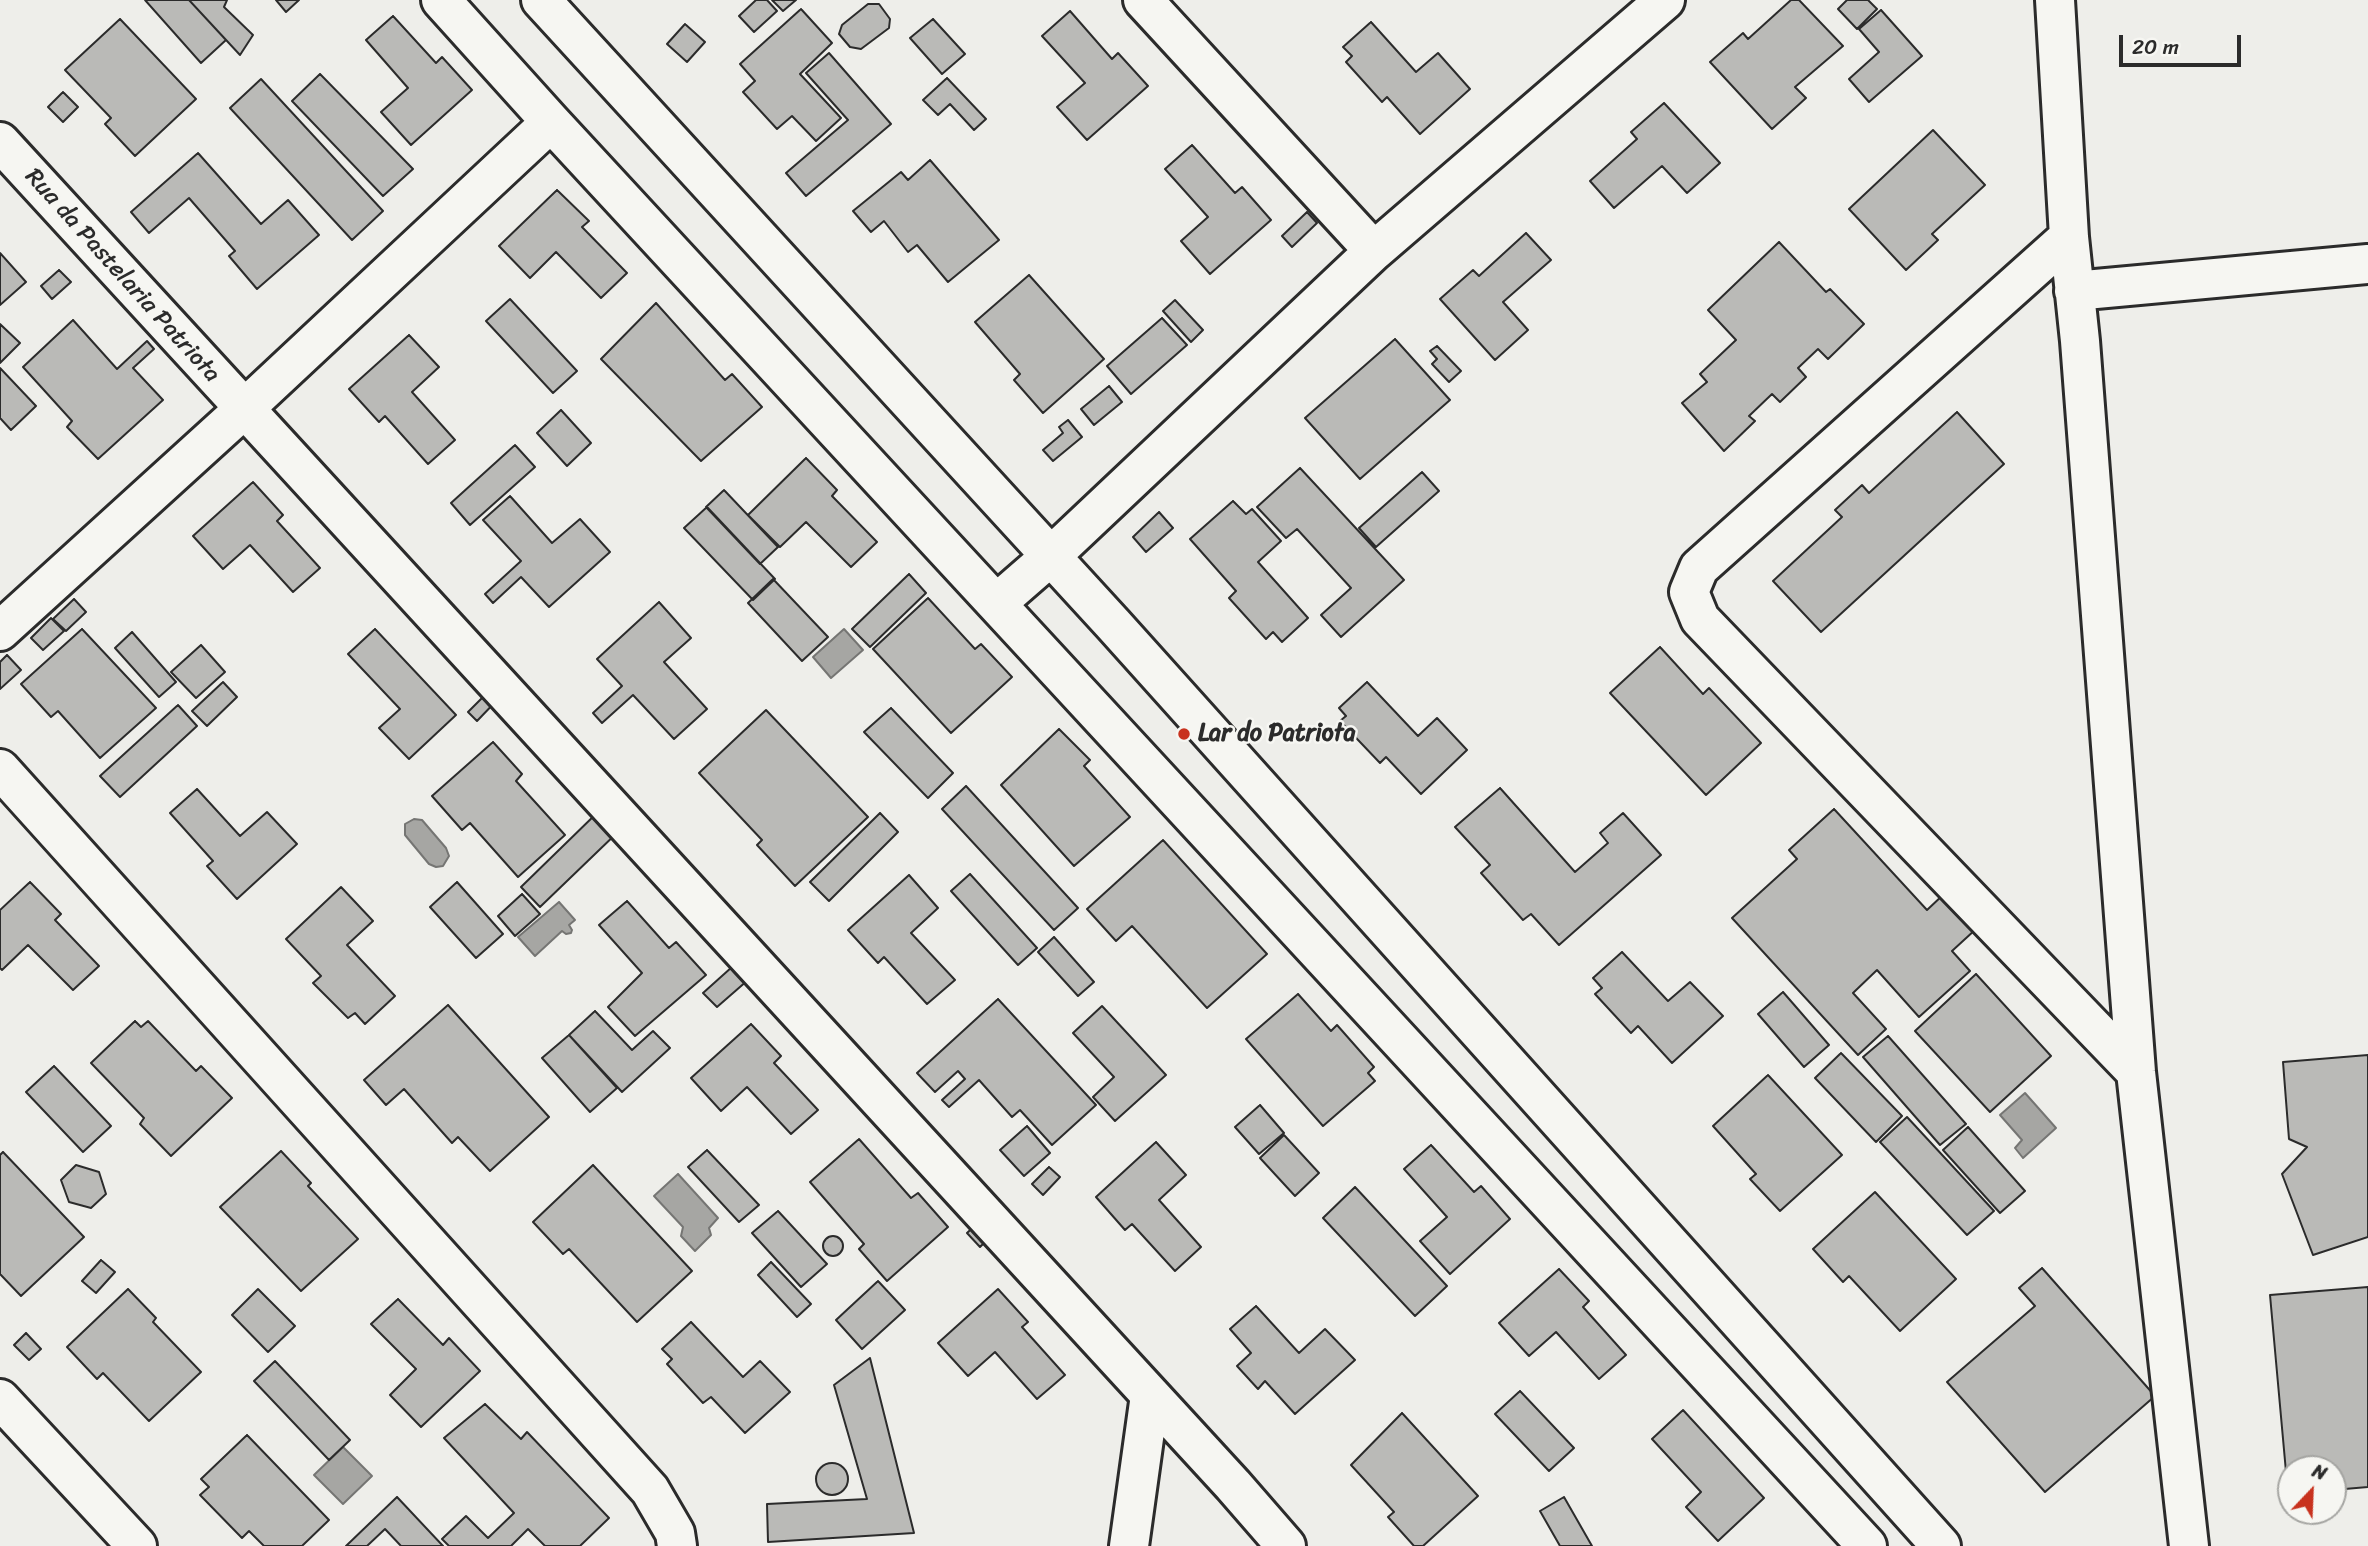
<!DOCTYPE html>
<html>
<head>
<meta charset="utf-8">
<style>
  body { margin:0 }
  #map { position:relative; width:2368px; height:1546px; overflow:hidden; background:#eeeeea; font-family:Sriracha,sans-serif }
  canvas { display:block }
  .north { position:absolute; left:2277px; top:1455px; width:70px; height:70px; box-sizing:border-box; background:#f6f6f2; border:2px solid #a5a5a2; border-radius:50%; rotate:23deg; font-size:19px; font-weight:700; line-height:28px; text-align:center; color:#2b2b2b }
  .north::after { content:''; display:block; margin:auto; width:24px; height:32px; background:#c8321e; clip-path:polygon(50% 0,100% 100%,50% 72%,0 100%) }
  .scale { position:absolute; left:2119px; top:35px; width:122px; height:32px; box-sizing:border-box; border:4px solid #2b2b2b; border-top:0; padding-left:9px; font-size:21px; line-height:24px; white-space:nowrap; color:#2b2b2b; -webkit-text-stroke:5px #f6f6f2; paint-order:stroke }
</style>
</head>
<body>
<div id="map">
<canvas width="2368" height="1546"></canvas>
<div class="north">N</div>
<div class="scale">20 m</div>
</div>
<script>
const c = document.querySelector('canvas').getContext('2d');
c.lineJoin = 'round';
function fill(path, color) {
  c.fillStyle = color;
  c.fill(path, 'evenodd');
}
function shape(rows) {
  const path = new Path2D();
  for (const r of rows) {
    if (r.length === 3) {
      path.moveTo(r[0] + r[2], r[1]);
      path.arc(r[0], r[1], r[2], 0, 2 * Math.PI);
      continue;
    }
    path.moveTo(r[0], r[1]);
    for (let i = 2; i < r.length; i += 2) path.lineTo(r[i], r[i + 1]);
  }
  return path;
}
function stroke(path, color, width, dash) {
  c.strokeStyle = color;
  c.lineWidth = width;
  c.lineCap = dash ? 'butt' : 'round';
  c.setLineDash(dash || []);
  c.stroke(path);
}
function write(font, color, halo, rows, align = 'center') {
  c.font = font + ' Sriracha,sans-serif';
  c.lineWidth = 5;
  c.setLineDash([]);
  c.textBaseline = 'middle';
  c.strokeStyle = halo;
  c.fillStyle = color;
  for (const [text, x, y, turn = 0] of rows) {
    c.save();
    c.translate(x, y);
    c.rotate((+turn || 0) * Math.PI / 180);
    c.textAlign = isNaN(turn) ? turn : align;
    if (halo) c.strokeText(text, 0, 0);
    c.fillText(text, 0, 0);
    c.restore();
  }
}
const water = shape([
  [844,629,863,650,831,678,813,657,844,629],
  [414,819,422,820,446,848,449,856,443,866,436,867,429,864,405,835,405,824,414,819],
  [559,902,575,920,569,925,572,930,571,933,566,934,562,931,535,956,518,937,559,902],
  [2025,1093,2056,1128,2023,1158,2015,1148,2022,1140,2000,1115,2025,1093],
  [678,1174,718,1218,709,1228,711,1235,695,1251,681,1236,683,1227,654,1196,678,1174],
  [343,1447,372,1476,343,1504,314,1475,343,1447]
]);
const building = shape([
  [145,0,189,0,226,40,201,63,145,0],
  [189,0,227,0,224,7,253,35,240,55,189,0],
  [276,0,299,0,286,12,276,0],
  [756,0,767,0,777,11,754,32,739,16,756,0],
  [772,0,796,0,783,11,772,0],
  [1791,0,1799,0,1843,46,1795,87,1806,98,1772,129,1710,62,1743,33,1748,39,1791,0],
  [1847,0,1868,0,1877,9,1857,29,1838,9,1847,0],
  [868,4,879,4,890,19,889,28,861,49,850,47,839,34,842,25,868,4],
  [801,9,832,43,800,74,841,118,816,141,792,116,777,129,743,92,755,81,740,64,801,9],
  [1881,10,1922,56,1869,102,1849,79,1879,52,1859,29,1881,10],
  [1070,11,1112,59,1118,53,1148,86,1087,140,1057,107,1085,83,1042,36,1070,11],
  [393,16,436,63,442,57,472,90,411,145,381,112,408,88,366,40,393,16],
  [120,19,196,99,135,156,105,124,111,118,65,70,120,19],
  [933,19,965,54,942,74,910,38,933,19],
  [1371,22,1416,72,1438,53,1470,89,1420,134,1387,97,1382,102,1346,62,1352,56,1343,47,1371,22],
  [685,24,705,42,687,62,667,44,685,24],
  [829,53,891,124,806,196,786,173,848,120,806,73,829,53],
  [320,74,413,169,383,196,292,101,320,74],
  [947,78,986,119,974,130,950,104,938,115,923,100,947,78],
  [261,79,383,211,352,240,230,108,261,79],
  [63,92,78,107,63,122,48,107,63,92],
  [1664,103,1720,163,1687,193,1662,166,1614,208,1590,181,1637,139,1631,132,1664,103],
  [1933,130,1985,185,1932,234,1938,240,1906,270,1849,209,1933,130],
  [1192,145,1235,193,1242,187,1271,220,1210,274,1181,241,1208,217,1165,169,1192,145],
  [198,153,261,224,288,200,319,235,257,289,229,256,235,251,189,198,149,233,131,212,198,153],
  [930,160,999,240,948,282,917,245,908,252,884,221,871,232,853,211,901,172,908,180,930,160],
  [557,190,589,221,582,227,627,273,601,298,556,252,530,278,499,246,557,190],
  [1307,212,1317,223,1292,247,1282,236,1307,212],
  [1526,233,1551,260,1503,302,1528,330,1495,360,1440,299,1473,270,1479,276,1526,233],
  [1779,242,1826,292,1830,289,1864,324,1828,359,1818,349,1798,368,1806,377,1780,402,1772,394,1749,416,1755,421,1724,451,1682,403,1707,382,1700,374,1736,340,1708,310,1779,242],
  [0,253,26,282,0,305,0,253],
  [59,270,71,282,52,299,41,286,59,270],
  [1029,275,1104,359,1043,413,1014,380,1020,374,975,322,1029,275],
  [510,299,577,371,553,393,486,321,510,299],
  [1175,300,1203,330,1191,342,1163,311,1175,300],
  [656,303,725,380,732,374,762,407,701,461,601,359,656,303],
  [1162,318,1187,345,1131,394,1107,366,1162,318],
  [73,320,117,369,147,341,154,349,133,368,163,400,98,459,67,427,72,421,23,367,73,320],
  [0,324,20,343,0,363,0,324],
  [409,335,439,367,412,392,455,440,428,464,385,416,379,422,349,389,409,335],
  [1395,339,1450,400,1360,479,1305,418,1395,339],
  [1437,346,1461,371,1449,382,1432,364,1437,359,1430,351,1437,346],
  [0,368,36,406,11,430,0,418,0,368],
  [1109,386,1122,402,1094,425,1081,409,1109,386],
  [561,410,591,443,567,466,537,433,561,410],
  [1957,412,2004,464,1821,632,1773,581,1842,517,1835,510,1862,485,1869,493,1957,412],
  [1068,420,1082,437,1053,461,1043,450,1063,433,1059,427,1068,420],
  [515,445,535,467,470,525,451,503,515,445],
  [806,458,837,490,832,496,877,542,851,567,806,522,780,547,748,515,806,458],
  [1300,468,1404,580,1341,637,1321,615,1351,588,1297,529,1286,538,1257,507,1300,468],
  [1422,472,1439,491,1376,547,1359,528,1422,472],
  [253,482,283,515,277,521,320,568,293,592,250,545,223,569,193,536,253,482],
  [724,490,778,547,760,564,706,507,724,490],
  [510,496,552,543,580,519,610,552,549,607,521,577,493,603,485,594,521,561,483,520,510,496],
  [1233,501,1246,514,1252,509,1281,541,1258,562,1308,618,1282,642,1273,632,1266,639,1229,598,1236,591,1190,539,1233,501],
  [707,507,775,579,753,600,684,528,707,507],
  [1159,512,1173,528,1146,552,1133,537,1159,512],
  [909,574,926,593,870,647,852,629,909,574],
  [773,579,828,637,802,661,748,603,773,579],
  [928,598,975,649,981,644,1012,677,951,733,873,649,928,598],
  [74,599,86,612,66,631,53,619,74,599],
  [659,602,691,638,664,662,707,709,674,739,633,695,602,723,593,713,622,686,597,659,659,602],
  [51,618,64,631,43,650,31,638,51,618],
  [82,629,156,708,100,758,58,711,51,717,21,684,82,629],
  [375,629,456,715,409,759,379,728,400,709,348,654,375,629],
  [132,632,176,682,159,697,115,648,132,632],
  [201,645,225,672,196,698,171,672,201,645],
  [1660,647,1703,694,1709,688,1761,743,1706,795,1610,693,1660,647],
  [7,655,21,670,0,689,0,662,7,655],
  [223,682,237,697,207,726,192,711,223,682],
  [1367,682,1418,736,1437,718,1467,750,1421,794,1386,757,1380,763,1340,721,1346,716,1339,708,1367,682],
  [493,687,501,696,477,721,468,712,493,687],
  [178,705,197,726,120,797,100,776,178,705],
  [891,708,953,773,928,798,864,732,891,708],
  [766,710,868,817,795,886,757,845,762,840,699,773,766,710],
  [1059,729,1090,760,1084,766,1130,817,1074,866,1001,785,1059,729],
  [493,742,522,774,516,781,565,835,518,877,470,823,462,830,432,796,493,742],
  [966,786,1078,908,1054,930,942,809,966,786],
  [1500,788,1575,872,1608,843,1600,833,1623,813,1661,855,1559,945,1531,914,1523,920,1481,873,1490,865,1455,827,1500,788],
  [197,789,240,836,267,812,297,844,237,899,207,866,213,861,170,813,197,789],
  [601,809,621,829,540,907,521,887,601,809],
  [1834,809,1927,910,1944,894,1976,929,1952,951,1970,971,1919,1017,1877,970,1853,993,1886,1029,1858,1055,1732,918,1797,859,1789,850,1834,809],
  [880,813,898,832,829,901,810,882,880,813],
  [1163,840,1267,954,1207,1008,1132,926,1116,941,1087,909,1163,840],
  [970,874,1037,948,1018,965,951,891,970,874],
  [909,875,938,908,911,933,955,980,927,1004,884,957,878,963,848,930,909,875],
  [30,882,61,914,55,920,99,966,73,990,28,945,2,970,0,968,0,910,30,882],
  [457,882,503,934,476,958,430,907,457,882],
  [341,887,373,921,347,945,395,996,365,1024,355,1013,348,1018,313,983,321,976,286,939,341,887],
  [522,894,540,914,515,936,498,916,522,894],
  [627,901,669,948,676,942,706,975,635,1036,608,1007,642,973,599,925,627,901],
  [1054,937,1094,982,1078,996,1038,952,1054,937],
  [1622,952,1668,1001,1690,982,1723,1016,1672,1063,1638,1026,1631,1033,1595,994,1602,988,1593,978,1622,952],
  [742,958,756,973,717,1007,703,993,742,958],
  [1976,974,2051,1056,1990,1112,1915,1031,1976,974],
  [1783,992,1829,1045,1804,1067,1758,1014,1783,992],
  [1298,994,1331,1031,1337,1025,1374,1067,1368,1073,1375,1081,1323,1126,1246,1039,1298,994],
  [998,999,1096,1105,1052,1145,1020,1110,1012,1117,979,1080,949,1107,942,1100,965,1079,958,1071,935,1092,917,1073,998,999],
  [448,1005,549,1117,490,1171,458,1137,452,1143,404,1089,386,1105,364,1080,448,1005],
  [1102,1006,1166,1075,1115,1121,1093,1097,1114,1077,1073,1033,1102,1006],
  [595,1011,632,1050,653,1031,670,1048,622,1092,569,1035,595,1011],
  [135,1021,141,1027,148,1021,196,1071,201,1066,232,1098,171,1156,140,1124,144,1118,91,1063,135,1021],
  [751,1024,781,1056,774,1063,818,1110,791,1134,747,1087,721,1111,691,1078,751,1024],
  [569,1035,617,1088,590,1112,542,1058,569,1035],
  [1888,1036,1966,1124,1940,1145,1863,1057,1888,1036],
  [1841,1053,1902,1116,1876,1142,1815,1078,1841,1053],
  [2368,1055,2368,1237,2313,1255,2282,1174,2307,1147,2289,1139,2283,1062,2368,1055],
  [54,1066,111,1126,83,1152,26,1092,54,1066],
  [1768,1075,1842,1155,1780,1211,1750,1179,1756,1174,1713,1126,1768,1075],
  [1260,1105,1284,1133,1259,1154,1235,1127,1260,1105],
  [1907,1117,1994,1211,1967,1235,1880,1142,1907,1117],
  [1027,1126,1050,1153,1024,1176,1000,1150,1027,1126],
  [1968,1127,2025,1191,2000,1213,1943,1150,1968,1127],
  [1284,1135,1319,1173,1295,1196,1260,1158,1284,1135],
  [859,1139,911,1198,918,1193,948,1227,887,1281,859,1249,864,1244,810,1182,859,1139],
  [1156,1142,1186,1175,1159,1200,1201,1247,1175,1271,1132,1224,1125,1230,1096,1197,1156,1142],
  [1431,1145,1474,1192,1481,1186,1510,1219,1450,1274,1420,1241,1447,1217,1404,1169,1431,1145],
  [707,1150,759,1205,739,1222,688,1167,707,1150],
  [281,1151,311,1183,308,1186,358,1239,301,1291,220,1207,281,1151],
  [3,1152,84,1237,21,1296,0,1274,0,1155,3,1152],
  [76,1165,99,1172,106,1194,91,1208,69,1202,61,1180,76,1165],
  [593,1165,692,1271,637,1322,569,1249,563,1254,533,1222,593,1165],
  [1049,1167,1060,1177,1043,1195,1032,1184,1049,1167],
  [1355,1187,1447,1286,1415,1316,1323,1218,1355,1187],
  [1875,1192,1956,1279,1900,1331,1849,1276,1843,1282,1813,1249,1875,1192],
  [778,1211,827,1264,801,1287,752,1233,778,1211],
  [982,1219,994,1233,980,1247,967,1233,982,1219],
  [833,1246,10],
  [101,1260,115,1272,96,1293,82,1281,101,1260],
  [771,1262,811,1304,797,1317,758,1275,771,1262],
  [2042,1268,2155,1396,2045,1492,1947,1382,2035,1306,2019,1288,2042,1268],
  [1559,1269,1589,1301,1583,1307,1626,1355,1599,1379,1556,1332,1529,1356,1499,1323,1559,1269],
  [878,1281,905,1310,862,1349,836,1320,878,1281],
  [2368,1287,2368,1487,2333,1490,2333,1469,2291,1469,2291,1494,2288,1494,2270,1295,2368,1287],
  [128,1289,156,1318,153,1322,201,1372,149,1421,103,1373,97,1379,67,1347,128,1289],
  [258,1289,295,1326,268,1352,232,1315,258,1289],
  [998,1289,1028,1322,1022,1327,1065,1375,1037,1399,995,1352,968,1376,938,1343,998,1289],
  [398,1299,443,1345,449,1338,480,1371,421,1427,390,1395,416,1369,371,1324,398,1299],
  [1256,1306,1299,1353,1325,1329,1355,1360,1295,1414,1265,1381,1258,1389,1237,1366,1251,1353,1230,1329,1256,1306],
  [691,1322,743,1377,760,1361,790,1392,745,1433,711,1397,703,1403,667,1364,672,1359,662,1349,691,1322],
  [26,1333,41,1349,29,1360,14,1345,26,1333],
  [870,1358,914,1533,768,1542,767,1504,867,1499,834,1385,870,1358],
  [275,1361,350,1440,329,1460,254,1381,275,1361],
  [1520,1391,1574,1448,1549,1471,1495,1414,1520,1391],
  [485,1404,521,1439,527,1432,609,1518,580,1546,545,1546,528,1529,511,1546,449,1546,442,1539,466,1516,488,1538,514,1513,444,1438,485,1404],
  [1683,1410,1764,1498,1718,1541,1686,1507,1701,1492,1652,1439,1683,1410],
  [1402,1413,1478,1496,1423,1546,1414,1546,1388,1517,1394,1512,1351,1465,1402,1413],
  [247,1435,329,1520,302,1546,264,1546,249,1531,242,1538,200,1495,209,1487,201,1479,247,1435],
  [832,1479,16],
  [397,1497,443,1546,401,1546,385,1529,367,1546,346,1546,397,1497],
  [1564,1497,1592,1546,1560,1546,1540,1511,1564,1497]
]);
const street = shape([
  [441,0,551,122,1867,1546],
  [541,0,1113,624,1941,1546],
  [1143,0,1374,251],
  [2055,0,2069,237,2080,341,2136,1072,2189,1546],
  [0,142,1233,1485,1286,1546],
  [2069,237,1699,568,1689,592,1700,619,2136,1072],
  [2074,291,2368,264],
  [997,603,1051,556,1374,251,1665,0],
  [0,631,244,409,551,122],
  [0,769,650,1490,675,1533,677,1546],
  [0,1399,137,1546],
  [1129,1546,1150,1395]
]);
const markers = [
  [1184,734,7,"#c8321e"]
];
const streetNames = [
  ["Rua da Pastelaria Patriota",122,276,48]
];
const poiNames = [
  ["Lar do Patriota",1198,734]
];
fill(water, '#a6a6a3');
stroke(water, '#757573', 2);
fill(building, '#babab7');
stroke(building, '#2b2b2b', 2);
stroke(street, '#2b2b2b', 44);
stroke(street, '#f6f6f2', 38);
for (const [x, y, r, color] of markers) {
  const dot = new Path2D();
  dot.arc(x, y, r, 0, 2 * Math.PI);
  c.fillStyle = color;
  c.fill(dot);
  stroke(dot, '#f6f6f2', 2.5);
}
write('24px', '#2b2b2b', '#f6f6f2', streetNames);
write('bold 24px', '#2b2b2b', '#f6f6f2', poiNames, 'left');
</script>
</body>
</html>
